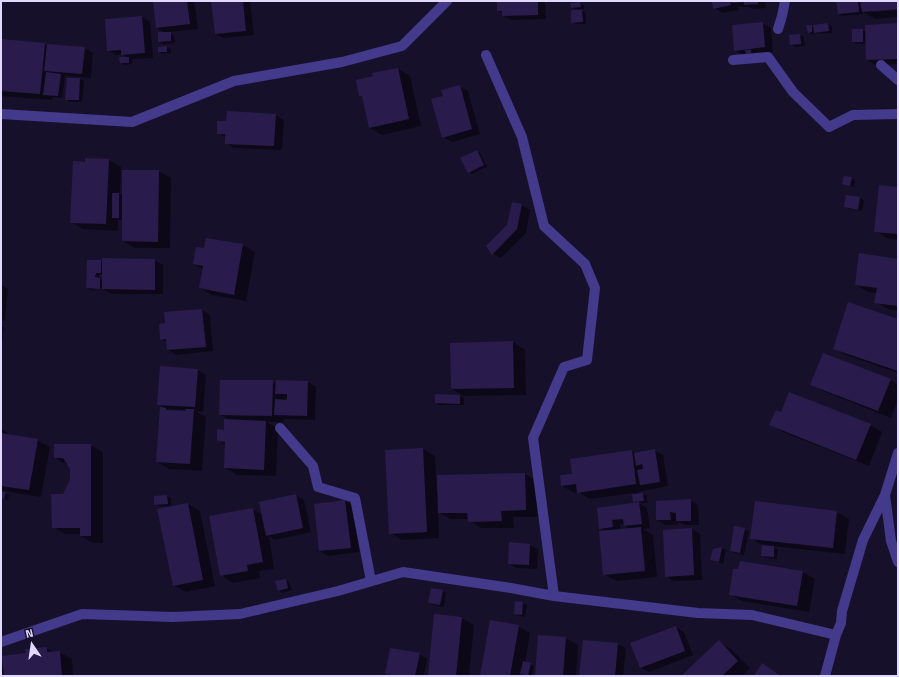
<!DOCTYPE html>
<html>
<head>
<meta charset="utf-8">
<style>
  body { margin:0 }
  #map { position:relative; width:899px; height:677px; overflow:hidden; background:#17102b; font-family:"Titillium Web",sans-serif }
  canvas { display:block }
  .frame { position:absolute; inset:0; border:2px solid #e1daff; pointer-events:none }
  .north { position:absolute; left:12px; top:625px; width:40px; height:40px; -webkit-text-stroke:3px #17102b; paint-order:stroke; rotate:347deg; font-size:11px; font-weight:700; line-height:16px; text-align:center; color:#e1daff }
  .north::after { content:''; display:block; margin:auto; width:14px; height:18px; background:#e1daff; clip-path:polygon(50% 0,100% 100%,50% 72%,0 100%) }
</style>
</head>
<body>
<div id="map">
<canvas width="899" height="677"></canvas>
<div class="frame"></div>
<div class="north">N</div>
</div>
<script>
const c = document.querySelector('canvas').getContext('2d');
c.lineJoin = 'round';
function fill(path, color) {
  c.fillStyle = color;
  c.fill(path, 'evenodd');
}
function shape(rows) {
  const path = new Path2D();
  for (const r of rows) {
    path.moveTo(r[0], r[1]);
    for (let i = 2; i < r.length; i += 2) path.lineTo(r[i], r[i + 1]);
  }
  return path;
}
function stroke(path, color, width, dash) {
  c.strokeStyle = color;
  c.lineWidth = width;
  c.lineCap = dash ? 'butt' : 'round';
  c.setLineDash(dash || []);
  c.stroke(path);
}
const shadow = shape([
  [154,1,194,1,198,29,169,32,174,35,175,43,163,44,159,42,166,33,157,28],
  [212,1,250,1,254,35,224,38,215,34],
  [498,1,545,1,546,19,511,20,503,16,503,13,498,11],
  [713,1,765,1,766,8,753,9,749,7,741,7,738,6,739,10,723,13,714,8],
  [837,1,898,1,898,8,873,10,873,12,898,10,898,17,875,19,863,12,863,14,842,16,839,14],
  [580,3,584,5,584,9,575,9,572,7],
  [572,11,582,11,586,13,586,24,576,24,572,22],
  [142,17,150,22,153,58,132,59,132,64,124,65,121,63,128,58,122,54,116,55,108,50,106,19],
  [762,23,771,28,773,52,743,55,735,50],
  [828,24,832,26,832,33,812,34,808,32,811,26,814,27],
  [898,24,898,64,875,65,867,60,867,43,857,44,853,42,862,30,867,32],
  [800,35,804,37,805,46,795,47,791,45],
  [1,40,85,48,93,53,91,78,65,76,62,98,53,97,52,100,1,96],
  [167,47,171,49,171,53,163,54,159,52],
  [398,69,410,76,421,126,382,135,370,128,363,97,360,96,374,77],
  [78,78,84,81,82,102,70,102,66,99],
  [459,86,468,91,480,134,452,142,443,137,444,96],
  [228,112,276,115,284,120,282,150,234,148,226,143,226,138,218,133,227,122],
  [477,151,480,153,487,167,472,174,469,172],
  [109,160,121,167,120,194,123,196,159,171,171,178,170,248,135,248,123,241,123,220,118,220,118,231,83,229,71,222,86,163],
  [852,178,855,180,854,187,844,184],
  [898,188,898,240,887,238,875,231],
  [847,196,860,198,864,201,862,211,849,209,845,207],
  [513,203,522,205,530,210,526,233,501,258,493,254,508,225],
  [207,239,243,245,255,252,246,301,212,295,200,288,203,269,194,264,205,249],
  [155,260,163,265,163,294,111,294,103,289,91,290,87,288,101,261,103,262],
  [99,274,103,275,103,280,99,278],
  [898,260,898,311,888,309,876,302,877,293,868,292,856,285],
  [1,285,8,289,5,321,1,320],
  [202,310,210,315,213,351,176,355,168,350,167,342,161,339,166,324],
  [898,320,898,373,846,355,834,348],
  [1,325,4,327,1,354],
  [513,342,525,350,526,395,461,396,464,398,464,405,439,405,436,403,436,395,464,396,452,389],
  [823,354,891,380,898,384,898,399,891,418,823,391,811,384],
  [198,370,206,375,203,412,195,411,206,417,202,471,169,469,157,462,166,409,158,404],
  [166,409,187,410,186,412,171,411],
  [272,382,276,384,308,382,316,387,315,420,284,419,284,422,267,422,278,429,276,476,237,475,225,468,226,445,218,441,230,420,220,415],
  [285,398,288,398,287,401,285,401],
  [781,413,870,425,882,432,869,466,783,432,771,425],
  [1,429,8,433,7,435,37,440,50,447,41,497,5,491,1,489],
  [90,445,103,452,103,543,93,543,81,536,81,534,65,534,53,527,63,495,71,480,71,469,68,465,55,458],
  [423,449,435,456,437,492,525,474,537,481,538,517,513,517,514,528,481,528,469,521,468,519,451,519,438,512,439,538,402,540,390,533],
  [654,450,663,455,668,486,638,492,638,494,643,494,647,496,647,503,639,503,647,508,650,528,643,529,653,535,657,577,616,581,604,574,605,531,600,528,598,509,638,504,634,501,633,493,590,499,578,492,575,493,562,486,561,476,573,474,632,451,635,453],
  [620,524,624,524,624,525,630,529,621,530],
  [5,493,9,495,8,500,2,498],
  [295,495,304,500,311,532,275,540,269,536,274,569,259,571,260,578,233,583,221,575,211,516,253,509,263,515],
  [167,496,171,498,171,507,188,504,200,511,215,586,186,592,173,585,171,506,159,506,155,504],
  [690,500,698,505,699,525,685,525,678,522,678,524,665,525,657,520,657,502],
  [345,501,353,506,359,552,328,556,320,551],
  [756,502,837,512,849,519,845,554,772,546,778,550,777,559,766,558,762,556,766,547,751,538],
  [735,527,749,531,744,555,734,553,731,551],
  [692,529,700,534,702,580,674,581,666,576],
  [529,545,538,549,537,569,517,568,509,564],
  [722,548,726,550,723,564,711,560,714,550],
  [741,562,803,572,815,579,809,612,742,601,730,594,739,570],
  [286,580,289,582,292,590,282,593,278,590],
  [443,591,446,593,444,607,433,605,429,603],
  [523,603,527,605,525,617,519,616,515,614],
  [462,618,474,625,469,676,429,676],
  [518,626,530,633,525,663,534,666,532,676,526,676,523,674,523,676,481,676],
  [676,627,684,632,693,655,649,672,640,667],
  [566,638,578,645,576,676,536,676],
  [584,641,618,644,626,649,623,676,580,676],
  [719,642,731,649,750,668,742,676,682,676],
  [46,648,54,652,59,652,72,659,73,676,1,676,1,666,5,668,27,654],
  [419,654,427,659,424,676,391,676,386,673]
]);
const building = shape([
  [153,1,187,1,190,24,156,28],
  [211,1,243,1,246,31,215,34],
  [497,1,538,1,538,15,502,16,502,11,497,11],
  [712,1,730,1,731,5,713,9],
  [731,1,758,1,758,4,744,5,744,2,732,3],
  [836,1,858,1,859,12,838,14],
  [860,1,898,1,898,9,862,12],
  [580,2,581,7,571,8,570,3],
  [571,10,582,10,583,22,571,23],
  [142,16,145,53,121,55,121,50,107,51,105,19],
  [763,22,765,47,734,51,732,25],
  [828,23,829,31,814,33,813,25],
  [898,23,898,59,866,60,865,25],
  [806,25,812,25,812,32,808,33],
  [852,29,863,29,863,42,852,42],
  [158,32,171,32,171,41,158,42],
  [800,34,801,44,790,45,789,35],
  [1,39,45,43,40,94,1,91],
  [47,44,85,47,82,74,44,71],
  [167,46,167,52,158,52,158,47],
  [745,50,751,50,751,53,746,54],
  [119,57,129,57,129,63,120,63],
  [398,68,409,119,369,128,362,96,359,96,356,80,373,76,372,73],
  [46,72,61,74,58,96,43,95],
  [67,78,80,78,79,100,65,100],
  [460,85,472,129,442,138,431,99,443,96,441,90],
  [227,111,276,114,274,146,225,144,225,134,217,134,217,121,226,121],
  [477,150,484,165,468,173,460,158],
  [85,158,109,159,106,224,70,223,73,161,85,162],
  [122,170,159,170,158,242,122,241],
  [844,176,852,177,850,186,842,184],
  [879,185,898,187,898,234,874,232],
  [112,193,119,193,119,218,112,218],
  [846,195,860,197,858,210,844,207],
  [512,202,522,204,517,229,492,255,486,246,507,225],
  [206,238,243,244,234,295,199,288,203,266,193,264,196,247,204,248],
  [859,253,898,259,898,306,874,303,877,288,855,285],
  [102,258,155,259,155,290,102,289],
  [87,260,101,260,101,273,96,273,95,277,100,278,100,289,86,288],
  [848,302,898,319,898,371,833,349],
  [202,309,206,347,167,350,166,339,160,340,159,324,165,323,164,312],
  [513,341,514,388,451,389,450,343],
  [823,353,891,379,878,411,810,385],
  [160,366,198,369,195,407,157,405],
  [220,380,273,380,272,416,219,415],
  [276,380,308,381,307,416,274,415,275,399,287,400,287,394,275,394],
  [789,392,871,424,856,460,769,425,776,410,781,412],
  [435,394,460,395,460,404,435,403],
  [160,407,166,408,166,410,185,411,186,409,194,409,190,464,156,462],
  [224,419,266,421,264,470,224,468,225,442,217,441,217,429,224,430],
  [1,433,38,439,29,490,1,486],
  [54,444,91,444,91,536,80,536,80,528,52,528,51,494,63,494,70,480,70,469,63,458,54,458],
  [423,448,427,532,389,534,385,450],
  [655,449,660,482,640,485,637,470,643,469,642,464,636,466,634,453],
  [632,450,636,484,577,493,576,484,561,486,560,475,572,474,570,459],
  [525,473,526,510,501,511,502,521,468,522,467,513,438,513,437,475],
  [2,492,6,492,4,499,1,498],
  [643,493,644,501,633,502,632,494],
  [296,494,303,528,266,536,259,502],
  [167,495,168,504,154,505,154,496],
  [691,499,691,521,676,521,676,513,670,512,671,520,656,520,656,501],
  [345,500,351,548,319,551,314,504],
  [755,501,837,511,833,548,750,539],
  [639,502,642,524,624,526,623,519,612,520,613,527,599,529,597,508],
  [188,503,203,580,173,586,157,509],
  [253,508,263,562,247,565,248,571,220,576,209,516],
  [734,526,745,528,740,553,730,551],
  [641,527,645,571,603,575,599,531],
  [692,528,694,575,665,577,663,530],
  [509,542,530,544,529,565,508,564],
  [762,545,774,546,774,557,761,556],
  [722,547,719,562,710,560,713,549],
  [740,561,803,571,797,606,729,595,733,569,738,569],
  [286,579,288,588,278,591,275,581],
  [431,588,443,590,440,605,428,603],
  [515,601,523,602,522,615,514,614],
  [434,614,462,617,456,676,428,676],
  [490,620,519,625,510,676,480,676],
  [676,626,685,651,640,668,630,643],
  [538,635,566,637,563,676,535,676],
  [583,640,618,643,615,676,579,676],
  [719,640,738,661,722,676,681,676],
  [47,647,47,652,60,651,62,676,4,676,2,656,26,653,25,649],
  [390,648,420,653,415,676,397,676,385,674],
  [523,661,531,663,528,676,520,674],
  [762,663,781,676,754,676]
]);
const minor = shape([
  [778,29,782,16,785,1],
  [733,60,768,57,793,92,829,127,853,115,898,114],
  [881,65,898,80],
  [1,114,132,122,234,81,342,62,402,46,447,1],
  [280,428,313,466,318,487,355,498,371,581],
  [885,495,891,541,898,562],
  [554,596,698,613,752,615,836,635],
  [1,642,82,614,173,617,240,614,338,591,403,572,511,588,554,596,533,438,564,367,587,360,595,288,585,264,544,226,522,137,486,55],
  [825,676,836,635,841,623,842,611,863,540,885,495,898,453]
]);
fill(shadow, '#0007');
fill(building, '#291c4c');
stroke(minor, '#433a8b', 10);
</script>
</body>
</html>
